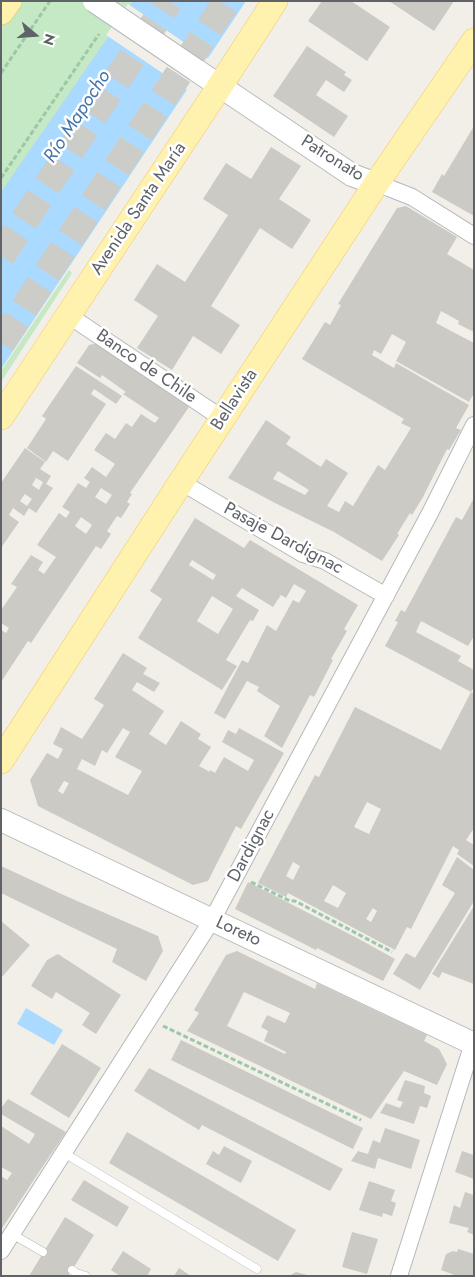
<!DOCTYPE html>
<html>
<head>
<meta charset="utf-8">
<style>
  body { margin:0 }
  #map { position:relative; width:475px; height:1277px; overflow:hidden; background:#f1efe8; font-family:Jost,sans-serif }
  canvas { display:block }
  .frame { position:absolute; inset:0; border:2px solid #5f6368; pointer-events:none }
  .north { position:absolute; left:10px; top:10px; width:50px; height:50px; -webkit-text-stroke:4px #fff; paint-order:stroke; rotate:108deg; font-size:14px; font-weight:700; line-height:20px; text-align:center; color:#5f6368 }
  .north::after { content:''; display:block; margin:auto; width:18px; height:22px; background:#5f6368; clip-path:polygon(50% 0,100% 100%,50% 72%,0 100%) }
</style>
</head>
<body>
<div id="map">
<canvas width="475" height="1277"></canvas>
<div class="frame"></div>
<div class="north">N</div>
</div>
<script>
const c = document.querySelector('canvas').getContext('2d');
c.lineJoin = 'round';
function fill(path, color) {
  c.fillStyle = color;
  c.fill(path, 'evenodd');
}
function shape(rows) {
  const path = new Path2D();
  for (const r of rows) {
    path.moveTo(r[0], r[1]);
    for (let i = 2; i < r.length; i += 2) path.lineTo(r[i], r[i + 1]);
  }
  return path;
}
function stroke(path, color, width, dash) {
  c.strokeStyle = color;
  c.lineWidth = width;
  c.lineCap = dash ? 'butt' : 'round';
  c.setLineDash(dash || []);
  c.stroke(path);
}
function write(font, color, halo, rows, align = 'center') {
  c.font = font + ' Jost,sans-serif';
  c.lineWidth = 5;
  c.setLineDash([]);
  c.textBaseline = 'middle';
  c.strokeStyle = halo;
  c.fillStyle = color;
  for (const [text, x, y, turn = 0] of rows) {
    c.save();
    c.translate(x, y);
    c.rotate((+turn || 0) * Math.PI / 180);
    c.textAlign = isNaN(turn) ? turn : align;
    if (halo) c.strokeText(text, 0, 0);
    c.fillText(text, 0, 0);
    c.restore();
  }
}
const green = shape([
  [1,1,245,1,1,369],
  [69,270,72,273,1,382,1,371]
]);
const water = shape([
  [133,1,246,1,1,369,1,192],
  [26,1008,63,1030,54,1045,17,1024]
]);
const pier = shape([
  [128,4,210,60,189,91,106,35]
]);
const building = shape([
  [322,1,351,1,390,27,367,61,308,21],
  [389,1,454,1,434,31],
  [307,46,346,72,344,75,352,80,344,92,326,80,316,95,348,116,334,137,273,96],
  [474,126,474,216,432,192,442,174,444,176],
  [271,147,301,166,279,199,311,220,292,249,260,228,211,306,240,325,221,354,193,336,172,370,137,348,158,316,134,300,157,264,185,282,228,215,203,199,226,163,251,179],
  [406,206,457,237,447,254,474,270,474,332,458,324,459,321,441,311,436,323,474,343,474,393,469,402,396,361,406,342,392,334,381,354,374,350,372,355,394,368,396,363,469,405,456,428,461,430,449,450,447,449,423,497,412,515,410,513,397,534,399,535,382,561,334,532,275,503,228,478,266,420,291,437,286,444,321,467,326,459,348,473,327,506,339,512,345,501,353,506,378,465,385,470,411,428,401,423,404,419,302,359,325,322,330,325,341,305,338,304,397,208],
  [278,471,309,490,305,495,273,479],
  [99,343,188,403,189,407,130,493,132,494,127,502,130,504,121,518,117,516,107,531,111,534,101,549,96,546,31,643,28,641,1,682,1,630,6,633,9,628,1,623,1,610,17,587,11,584,31,555,43,562,38,570,44,574,56,557,37,545,59,513,66,518,70,512,62,507,78,483,86,488,90,482,84,478,92,467,106,477,115,464,94,450,106,433,115,439,126,423,132,427,141,414,155,423,159,418,123,394,126,392,102,375,100,378,77,363,89,345],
  [101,488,112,495,106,504,95,497],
  [81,517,92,525,86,534,75,526],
  [76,366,122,396,116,404,94,389,91,394,106,404,68,461,53,451,46,462,27,448,46,419,42,416],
  [25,448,45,462,40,469,51,476,46,484,53,488,36,513,29,508,24,516,13,508,9,515,19,522,1,548,1,483],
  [36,478,43,482,39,490,32,485],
  [25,494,32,499,27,506,20,501],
  [474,498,474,636,468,646,421,621,416,632,461,656,458,661,474,670,474,687,471,692,385,646,398,622,395,621,401,610,405,612,456,517,462,520],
  [195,518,244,548,250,540,358,605,344,629,347,631,331,659,333,660,314,697,310,695,282,748,264,736,280,706,257,691,259,687,247,681,225,719,214,713,242,660,248,663,267,625,276,631,293,600,299,603,306,591,294,584,286,598,281,595,273,607,242,588,236,596,259,610,253,621,250,620,226,660,237,666,222,690,138,638,162,599,150,591],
  [192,560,216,575,213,580,189,565],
  [212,596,233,609,218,634,197,621],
  [123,653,147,668,143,674,160,683,154,692,137,682,132,690,164,711,149,734,166,745,181,721,201,734,198,739,211,747,199,766,210,772,210,770,215,773,224,757,248,771,254,760,222,742,228,730,236,734,239,728,284,753,241,829,236,826,208,881,193,885,38,806,30,780,47,753,58,759,63,749,53,744,61,727,82,739,104,705,94,699],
  [123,728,130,732,115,757,142,771,128,795,77,769,82,759,95,766,102,750,107,753],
  [64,781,69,783,63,794,58,791],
  [471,692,474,694,474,828,466,840,474,845,474,866,457,854,459,850,453,846,411,929,407,927,395,950,288,893,286,897,258,883,315,775,319,777,355,707,441,750],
  [367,802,381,809,369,834,354,827],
  [293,862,300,866,293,880,286,876],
  [333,885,346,893,338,908,324,901],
  [373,908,377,911,371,922,366,919],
  [457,857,474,870,474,901,420,990,393,974,406,953,415,958,455,893,442,885],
  [1,866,68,897,158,936,163,951,146,981,112,962,117,949,1,893],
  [248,882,357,938,395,959,383,981,317,948,316,950,235,909],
  [474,906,474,984,442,972,439,978,432,974],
  [1,921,30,945,1,978],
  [237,951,315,989,317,983,427,1035,424,1041,439,1049,447,1064,437,1085,404,1071,371,1119,187,1031,199,1013,194,1010,226,955],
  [244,992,290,1013,285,1023,267,1015,261,1027,268,1031,264,1041,286,1052,285,1054,227,1026],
  [58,954,121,995,96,1034,82,1025,90,1013,56,992,52,999,31,986,47,960],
  [181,1040,363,1128,353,1149,171,1060],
  [62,1044,101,1068,69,1118,30,1094],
  [149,1068,343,1169,330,1191,202,1125,199,1130,134,1091],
  [405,1080,425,1086,424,1093,431,1096,427,1108,420,1106,414,1124,380,1113,386,1103,400,1108,403,1102,397,1100],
  [8,1099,66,1132,41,1169,1,1230,1,1176,7,1180,12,1173,1,1167,1,1126,29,1144,35,1134,1,1114,1,1108],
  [385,1128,420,1140,411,1169,378,1158,375,1169,351,1161,358,1151,368,1154,373,1140,380,1143],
  [127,1132,296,1230,278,1261,109,1163],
  [224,1146,252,1161,241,1183,206,1164,213,1151,219,1155],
  [462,1151,474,1155,474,1179,455,1172],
  [84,1180,129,1207,117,1227,71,1200],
  [369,1181,395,1190,391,1201,396,1203,392,1216,383,1213,382,1217,359,1210],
  [465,1192,474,1195,474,1235,467,1232,469,1228,449,1223,454,1205,460,1208],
  [65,1217,94,1235,72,1270,68,1276,29,1276],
  [352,1232,378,1239,367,1274,342,1267],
  [458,1249,474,1254,474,1276,457,1276,441,1270,446,1254,453,1251,457,1252],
  [123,1251,151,1269,147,1276,120,1276,111,1270],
  [179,1268,191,1276,174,1276],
  [296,1272,307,1275,307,1276,289,1276]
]);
const highwayTunnel = shape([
  [1,256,169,1],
  [1,343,227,1]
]);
const path = shape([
  [1,73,50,1],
  [1,178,99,34],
  [251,882,290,901,295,901,392,952],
  [163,1026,361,1120]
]);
const lane = shape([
  [64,1153,257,1269],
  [12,1234,43,1252],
  [72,1270,76,1273,86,1276]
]);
const street = shape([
  [376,184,389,188,412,197,474,236],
  [68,315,223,419],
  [181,482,303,554,325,561,386,596],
  [1,1251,212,920,430,513,474,425],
  [399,1276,474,1040]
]);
const secondary = shape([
  [196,70,352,175,376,184],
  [1,820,474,1044]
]);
const primary = shape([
  [1,12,9,1],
  [1,417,220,86,275,1],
  [1,761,181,482,376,184,474,41]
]);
const secondaryBridge = shape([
  [94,1,196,70]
]);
const streetNames = [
  ["Patronato",332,159,32],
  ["Avenida Santa María",139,209,-56],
  ["Banco de Chile",146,367,34],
  ["Bellavista",235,400,-57],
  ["Pasaje Dardignac",283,539,28],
  ["Dardignac",252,846,-62],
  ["Loreto",238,932,25]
];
const waterNames = [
  ["Río Mapocho",78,117,-57]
];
fill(green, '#c5e8c5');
fill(water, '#aadaff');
fill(pier, '#f1efe8');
fill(building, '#cccac5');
stroke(highwayTunnel, '#ccccc8', 28, [28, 14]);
stroke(lane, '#b5b8bc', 9);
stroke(street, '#b5b8bc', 18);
stroke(secondary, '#b6babf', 24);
stroke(primary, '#f2c960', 26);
stroke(path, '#9cc7a9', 3, [5, 2.5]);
stroke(lane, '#fff', 8);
stroke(street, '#fff', 16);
stroke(secondary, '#fff', 22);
stroke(primary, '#fff2af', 25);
stroke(secondaryBridge, '#b6babf', 24, []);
stroke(secondaryBridge, '#fff', 22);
write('18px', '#5f6368', '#fff', streetNames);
write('italic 19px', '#4174aa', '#fff', waterNames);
</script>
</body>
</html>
